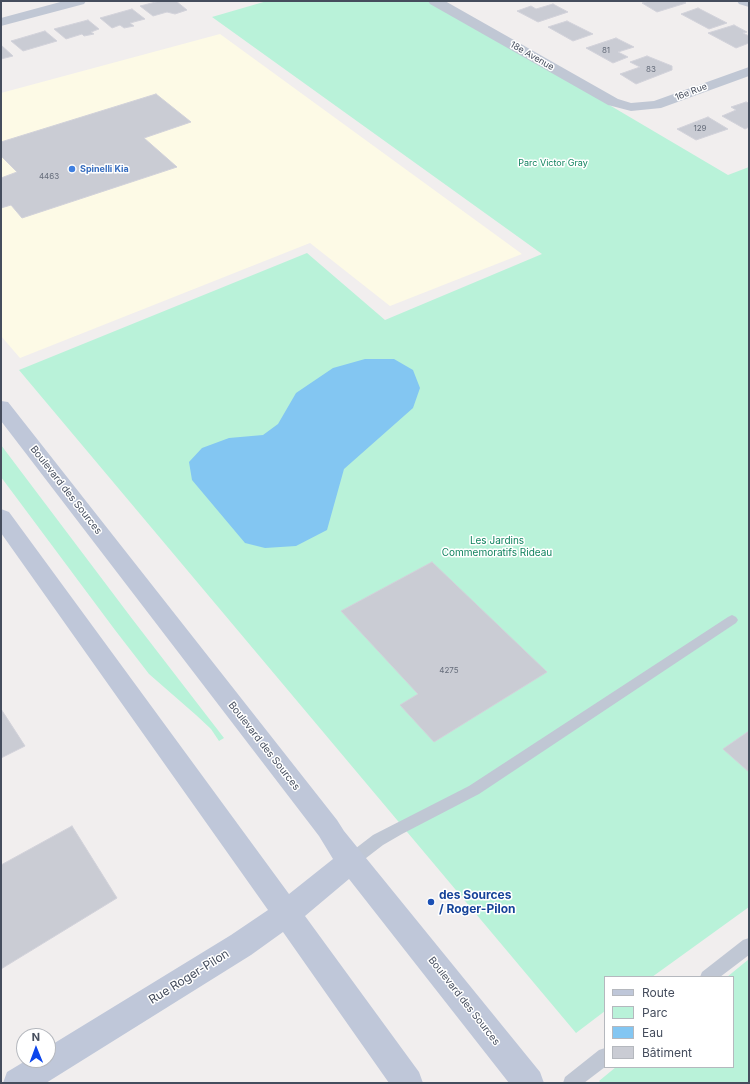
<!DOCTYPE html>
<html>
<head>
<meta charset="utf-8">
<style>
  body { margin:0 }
  #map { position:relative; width:750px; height:1084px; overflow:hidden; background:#f1eeee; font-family:Inter,sans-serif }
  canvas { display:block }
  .frame { position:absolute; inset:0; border:2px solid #454d5d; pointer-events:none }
  .legend { position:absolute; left:604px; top:976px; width:130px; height:92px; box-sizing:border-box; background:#fff; border:1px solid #b5b8be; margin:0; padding:5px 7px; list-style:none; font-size:12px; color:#454d5d }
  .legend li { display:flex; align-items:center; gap:8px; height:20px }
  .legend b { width:20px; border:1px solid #b5b8be }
  .north { position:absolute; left:16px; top:1028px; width:40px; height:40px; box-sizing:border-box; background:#fff; border:1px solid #b5b8be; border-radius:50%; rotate:359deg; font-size:11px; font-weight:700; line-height:16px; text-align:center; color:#454d5d }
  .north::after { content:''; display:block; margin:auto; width:14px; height:18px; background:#0d46ec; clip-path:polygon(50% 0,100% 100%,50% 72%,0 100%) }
</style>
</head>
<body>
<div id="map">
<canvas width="750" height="1084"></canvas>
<div class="frame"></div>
<ul class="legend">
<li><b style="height:5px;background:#bfc7d9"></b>Route</li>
<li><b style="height:11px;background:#b9f2d9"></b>Parc</li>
<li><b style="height:11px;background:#83c6f2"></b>Eau</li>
<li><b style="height:11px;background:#caccd4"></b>Bâtiment</li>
</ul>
<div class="north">N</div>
</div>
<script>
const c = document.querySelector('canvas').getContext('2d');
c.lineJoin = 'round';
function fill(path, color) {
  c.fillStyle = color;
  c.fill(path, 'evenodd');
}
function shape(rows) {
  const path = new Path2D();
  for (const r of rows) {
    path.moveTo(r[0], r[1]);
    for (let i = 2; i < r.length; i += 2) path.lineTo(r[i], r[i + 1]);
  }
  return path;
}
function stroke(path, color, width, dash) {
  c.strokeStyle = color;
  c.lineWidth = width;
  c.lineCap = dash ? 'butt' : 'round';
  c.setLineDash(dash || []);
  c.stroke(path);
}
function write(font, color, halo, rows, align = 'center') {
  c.font = font + ' Inter,sans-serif';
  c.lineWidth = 3;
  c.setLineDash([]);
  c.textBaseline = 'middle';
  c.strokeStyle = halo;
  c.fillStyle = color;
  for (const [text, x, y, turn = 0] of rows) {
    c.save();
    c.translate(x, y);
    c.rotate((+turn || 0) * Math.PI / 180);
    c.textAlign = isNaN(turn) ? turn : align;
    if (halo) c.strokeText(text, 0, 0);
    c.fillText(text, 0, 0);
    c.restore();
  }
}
const commercial = shape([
  [220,34,522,254,390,306,310,243,20,358,1,336,1,93]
]);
const green = shape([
  [267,1,433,1,728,175,749,167,749,907,652,977,605,977,605,1011,576,1033,19,370,307,253,385,320,542,254,212,17],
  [1,445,133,620,224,738,219,741,211,729,196,715,149,674,115,630,1,477],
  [749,959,749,1083,601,1083,599,1081,616,1067,733,1067,733,977,727,977]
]);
const water = shape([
  [365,359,394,359,413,370,420,388,413,408,344,469,327,530,296,546,265,548,245,543,192,480,189,462,202,448,229,438,263,435,278,424,296,393,333,368]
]);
const building = shape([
  [160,1,176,1,187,10,175,14,167,12,153,16,140,6,160,1],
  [650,1,683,1,686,3,657,12,642,3,650,1],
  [553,4,568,12,538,22,517,11,531,6,536,9,553,4],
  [698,8,727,23,709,29,681,14,698,8],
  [132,9,145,19,130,23,134,26,124,28,120,25,112,28,100,18,132,9],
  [88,20,99,29,91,32,94,34,84,36,82,34,66,39,54,29,88,20],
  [567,21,593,34,573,41,548,27,567,21],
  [734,25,747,32,743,33,749,36,749,43,736,48,708,33,734,25],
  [45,31,57,41,23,51,11,41,45,31],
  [616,38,634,47,618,52,628,57,613,63,586,48,616,38],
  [1,45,13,56,1,59,1,45],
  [647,56,672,66,672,70,636,84,620,74,640,67,630,62,647,56],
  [156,94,191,122,144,138,177,167,22,218,11,205,1,208,1,178,17,172,1,156,1,142,156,94],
  [746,102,749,103,749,127,745,129,722,116,736,110,731,107,746,102],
  [708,117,728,129,696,140,677,129,708,117],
  [432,562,547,672,434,742,400,705,418,694,341,611,432,562],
  [1,709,25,746,1,758,1,709],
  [749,731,749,772,723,749,749,731],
  [72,826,117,898,1,969,1,865,72,826]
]);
const lane = shape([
  [732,615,736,617,738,620,736,623,479,794,402,834,383,845,357,865,352,867,347,865,345,860,347,855,373,835,469,786,728,617,732,615],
  [749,938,749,955,720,977,700,977,702,972,743,940,749,938],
  [605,1048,605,1067,584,1083,563,1083,565,1077,599,1050,605,1048]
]);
const street = shape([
  [64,1,86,1,84,4,1,26,1,18,64,1],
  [428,1,445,1,618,99,631,103,654,101,749,67,749,76,661,108,631,111,608,105,430,4,428,1],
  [737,1,749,1,749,7,739,4,737,1]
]);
const secondary = shape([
  [1,401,8,402,337,820,344,831,540,1072,544,1083,509,1083,349,879,305,916,419,1072,423,1083,389,1083,283,932,251,955,46,1083,3,1083,7,1072,27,1060,48,1060,48,1047,231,935,268,910,1,533,1,509,9,512,289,894,333,859,319,836,1,421,1,401]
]);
const markers = [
  [72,169,4,"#3f7fe0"],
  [431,902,4,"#1a4fb4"]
];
const numberNames = [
  ["81",606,51],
  ["83",651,70],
  ["129",700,129],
  ["4463",49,177],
  ["4275",449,671]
];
const farStreetnames = [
  ["18e Avenue",532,56,30],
  ["16e Rue",691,92,-21]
];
const farParknames = [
  ["Parc Victor Gray",553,163]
];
const farShopnames = [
  ["Spinelli Kia",80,169]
];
const streetNames = [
  ["Boulevard des Sources",66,490,52],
  ["Boulevard des Sources",264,746,52],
  ["Boulevard des Sources",464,1001,52]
];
const parkNames = [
  ["Les Jardins",497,541],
  ["Commemoratifs Rideau",497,553]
];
const nearTransitnames = [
  ["des Sources",439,895],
  ["/ Roger-Pilon",439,909]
];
const nearStreetnames = [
  ["Rue Roger-Pilon",189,977,-32]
];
fill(commercial, '#fdfae6');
fill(green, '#b9f2d9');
fill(water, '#83c6f2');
fill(building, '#caccd4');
stroke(building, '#d2d2da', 1);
fill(lane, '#c0c7d4');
fill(street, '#c0c7d4');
fill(secondary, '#bfc7d9');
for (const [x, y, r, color] of markers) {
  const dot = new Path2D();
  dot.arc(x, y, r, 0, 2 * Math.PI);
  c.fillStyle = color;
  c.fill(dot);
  stroke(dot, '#fff', 1.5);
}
write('8px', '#666d7b', null, numberNames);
write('9px', '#454d5d', '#fff', farStreetnames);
write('9px', '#11835f', '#fff', farParknames);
write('bold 9px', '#366cbe', '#fff', farShopnames, 'left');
write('10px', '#454d5d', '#fff', streetNames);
write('10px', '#11835f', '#fff', parkNames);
write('bold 12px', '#164399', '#fff', nearTransitnames, 'left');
write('12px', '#454d5d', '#fff', nearStreetnames);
</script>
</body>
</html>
